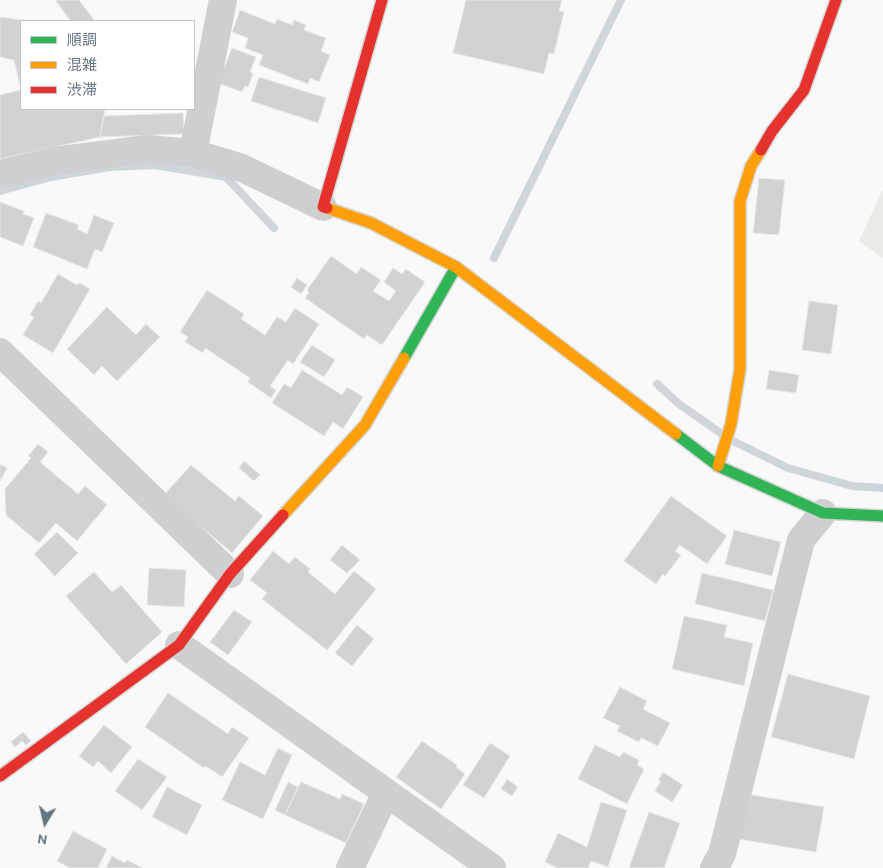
<!DOCTYPE html>
<html>
<head>
<meta charset="utf-8">
<style>
  body { margin:0 }
  #map { position:relative; width:883px; height:868px; overflow:hidden; background:#f9f9f9; font-family:Overpass,"Noto Sans JP",sans-serif }
  canvas { display:block }
  .legend { position:absolute; left:20px; top:20px; width:175px; height:90px; box-sizing:border-box; background:#fff; border:1px solid #c1c8cd; margin:0; padding:6px 9px; list-style:none; font-size:15px; color:#657683 }
  .legend li { display:flex; align-items:center; gap:10px; height:25px }
  .legend b { width:25px; border:1px solid #c1c8cd }
  .north { position:absolute; left:20px; top:798px; width:50px; height:50px; -webkit-text-stroke:4px #fff; paint-order:stroke; rotate:189deg; font-size:14px; font-weight:700; line-height:20px; text-align:center; color:#657683 }
  .north::after { content:''; display:block; margin:auto; width:18px; height:22px; background:#657683; clip-path:polygon(50% 0,100% 100%,50% 72%,0 100%) }
</style>
</head>
<body>
<div id="map">
<canvas width="883" height="868"></canvas>
<ul class="legend">
<li><b style="height:6px;background:#30b455"></b>順調</li>
<li><b style="height:6px;background:#ff9f0a"></b>混雑</li>
<li><b style="height:6px;background:#e5322d"></b>渋滞</li>
</ul>
<div class="north">N</div>
</div>
<script>
const c = document.querySelector('canvas').getContext('2d');
c.lineJoin = 'round';
function fill(path, color) {
  c.fillStyle = color;
  c.fill(path, 'evenodd');
}
function shape(rows) {
  const path = new Path2D();
  for (const r of rows) {
    path.moveTo(r[0], r[1]);
    for (let i = 2; i < r.length; i += 2) path.lineTo(r[i], r[i + 1]);
  }
  return path;
}
function stroke(path, color, width, dash) {
  c.strokeStyle = color;
  c.lineWidth = width;
  c.lineCap = dash ? 'butt' : 'round';
  c.setLineDash(dash || []);
  c.stroke(path);
}
const green = shape([
  [883,189,883,258,859,241]
]);
const stream = shape([
  [0,191,51,177,110,167,155,165,226,177,274,228],
  [494,258,621,0],
  [657,384,679,404,722,434],
  [731,440,788,468,852,486,883,488]
]);
const building = shape([
  [55,0,79,0,95,21,71,21,55,0],
  [466,0,562,0,559,11,564,12,554,54,549,53,544,74,453,53,466,0],
  [240,10,275,24,277,19,292,25,294,20,306,25,304,30,326,38,321,51,330,55,319,82,310,78,308,84,259,65,263,55,245,48,248,38,232,32,240,10],
  [0,17,29,21,21,21,21,90,14,60,0,57,0,17],
  [232,48,256,57,250,72,253,74,248,87,245,86,242,92,218,83,232,48],
  [259,77,326,98,318,123,251,101,259,77],
  [21,90,21,109,105,109,100,137,0,159,0,95,21,90],
  [183,113,184,134,100,137,104,116,183,113],
  [759,178,785,180,779,235,753,233,759,178],
  [0,202,24,211,23,214,34,218,23,246,0,237,0,202],
  [46,213,79,225,77,229,87,234,94,215,114,223,102,252,95,249,87,269,33,247,46,213],
  [331,256,357,274,361,267,381,280,373,291,389,301,396,291,384,282,393,268,402,274,406,269,425,282,382,345,367,335,364,339,305,298,309,292,307,290,331,256],
  [58,274,77,285,79,283,90,289,53,353,23,335,34,317,30,315,38,301,41,303,58,274],
  [297,278,307,285,301,294,291,287,297,278],
  [207,290,244,314,241,319,265,335,277,317,286,322,295,308,319,324,293,364,288,360,270,386,276,390,271,398,248,382,250,378,205,348,203,353,185,342,188,337,180,332,207,290],
  [809,301,838,305,831,354,802,350,809,301],
  [107,307,136,335,146,324,160,337,117,381,102,366,94,375,67,349,107,307],
  [312,345,335,360,324,377,300,362,312,345],
  [302,370,342,395,347,387,363,397,343,429,333,422,324,436,272,403,284,384,291,388,302,370],
  [769,370,799,375,796,393,766,389,769,370],
  [38,444,48,452,40,462,78,494,85,486,107,505,77,541,56,523,39,543,6,515,5,489,31,458,28,456,38,444],
  [244,461,260,475,254,481,239,468,244,461],
  [0,464,7,468,0,481,0,464],
  [191,465,235,501,239,496,263,516,232,553,164,495,191,465],
  [671,496,727,536,707,564,680,545,675,551,681,555,665,576,663,574,656,584,624,561,671,496],
  [734,530,781,542,772,576,725,564,734,530],
  [57,532,78,553,55,576,34,554,57,532],
  [342,545,360,560,347,573,330,560,342,545],
  [273,551,289,564,295,557,310,569,308,572,335,594,354,571,376,589,327,650,262,599,267,593,250,580,273,551],
  [149,568,186,570,184,607,147,605,149,568],
  [94,572,112,592,121,585,162,632,126,664,66,596,94,572],
  [702,573,773,590,765,621,695,604,702,573],
  [234,610,252,622,228,655,210,642,234,610],
  [684,616,727,625,724,637,753,643,744,686,672,669,684,616],
  [357,625,374,639,352,666,335,653,357,625],
  [788,674,870,696,854,759,771,737,788,674],
  [620,687,647,701,643,709,670,723,658,746,641,738,639,742,617,731,620,726,603,718,620,687],
  [168,693,228,734,232,727,249,738,222,777,206,766,204,768,145,727,168,693],
  [104,725,132,747,111,773,98,761,93,767,79,756,104,725],
  [23,732,31,741,26,745,22,741,15,747,11,742,23,732],
  [422,741,457,765,456,767,465,774,441,809,396,777,422,741],
  [490,743,510,756,484,798,463,785,490,743],
  [595,745,620,757,623,752,639,760,637,765,644,769,627,804,578,779,595,745],
  [278,748,292,755,263,819,222,800,240,762,265,775,278,748],
  [138,759,167,777,142,810,115,791,138,759],
  [663,772,683,785,672,802,655,791,661,781,658,780,663,772],
  [507,779,518,787,512,796,501,789,507,779],
  [288,782,298,787,285,815,275,810,288,782],
  [301,782,340,799,342,794,364,804,346,843,285,815,301,782],
  [167,787,202,805,187,835,152,817,167,787],
  [746,794,824,807,816,852,739,839,746,794],
  [601,802,627,810,608,867,591,861,588,868,557,868,545,862,558,833,587,847,601,802],
  [649,812,680,823,664,868,629,868,649,812],
  [73,831,107,849,98,868,70,868,57,861,73,831],
  [112,856,125,863,127,860,143,868,106,868,112,856]
]);
const street = shape([
  [193,153,223,0],
  [0,174,54,161,147,149,193,153,242,168,323,207],
  [0,352,230,574],
  [179,645,492,868],
  [350,868,386,793],
  [714,868,722,854,801,540,823,513]
]);
const fast = shape([
  [404,358,456,267],
  [676,434,718,466,823,513,883,516]
]);
const slow = shape([
  [327,208,371,223,456,267,676,434],
  [718,466,731,424,740,369,740,201,751,166,761,150],
  [283,515,365,425,404,358]
]);
const jam = shape([
  [761,150,772,131,804,90,836,0],
  [327,208,323,207,382,0],
  [0,776,179,645,230,574,283,515]
]);
fill(green, '#e8ebe6');
stroke(stream, '#ced6d9', 8);
fill(building, '#d0d2d3');
stroke(building, '#e8e8e8', 1);
stroke(fast, '#d5d6d7', 14);
stroke(slow, '#d5d6d7', 14);
stroke(jam, '#d5d6d7', 14);
stroke(street, '#cecfd0', 28);
stroke(fast, '#30b455', 11);
stroke(slow, '#ff9f0a', 11);
stroke(jam, '#e5322d', 11);
</script>
</body>
</html>
